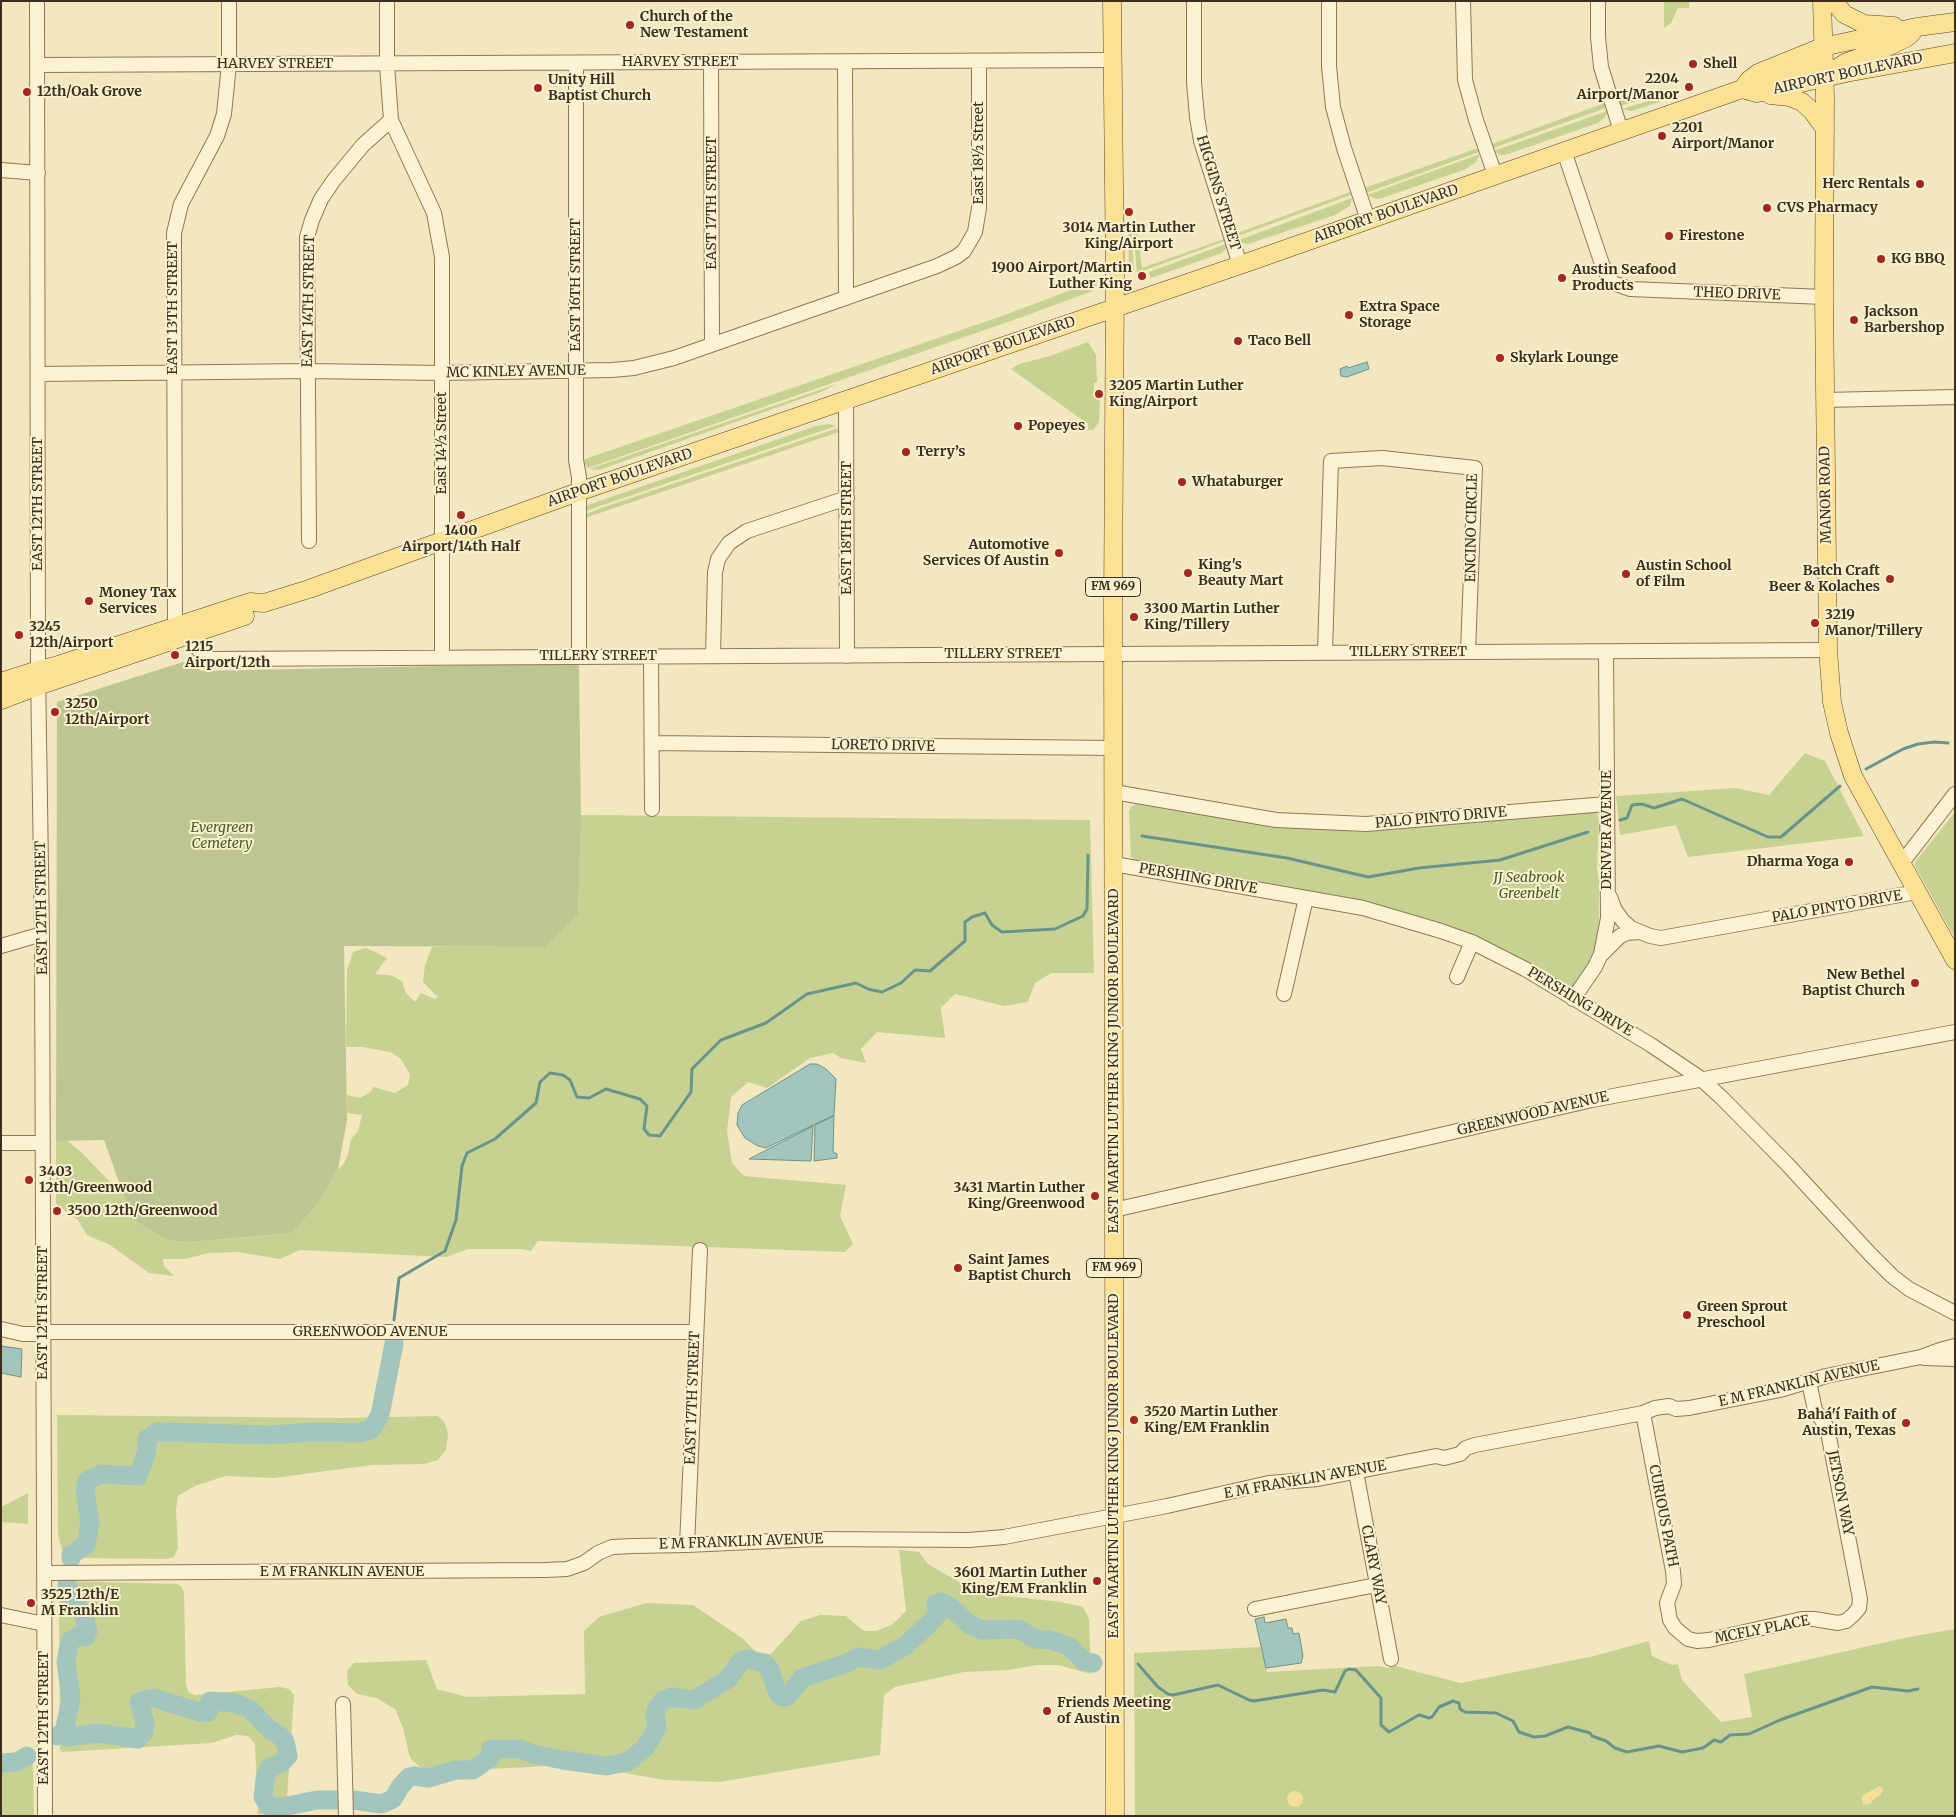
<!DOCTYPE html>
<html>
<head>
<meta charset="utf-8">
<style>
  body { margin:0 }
  #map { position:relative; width:1956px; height:1817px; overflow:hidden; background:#f3e7c0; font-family:Merriweather,serif }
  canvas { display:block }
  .frame { position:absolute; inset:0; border:2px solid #3c2d1c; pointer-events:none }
</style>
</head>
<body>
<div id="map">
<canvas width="1956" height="1817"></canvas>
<div class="frame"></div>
</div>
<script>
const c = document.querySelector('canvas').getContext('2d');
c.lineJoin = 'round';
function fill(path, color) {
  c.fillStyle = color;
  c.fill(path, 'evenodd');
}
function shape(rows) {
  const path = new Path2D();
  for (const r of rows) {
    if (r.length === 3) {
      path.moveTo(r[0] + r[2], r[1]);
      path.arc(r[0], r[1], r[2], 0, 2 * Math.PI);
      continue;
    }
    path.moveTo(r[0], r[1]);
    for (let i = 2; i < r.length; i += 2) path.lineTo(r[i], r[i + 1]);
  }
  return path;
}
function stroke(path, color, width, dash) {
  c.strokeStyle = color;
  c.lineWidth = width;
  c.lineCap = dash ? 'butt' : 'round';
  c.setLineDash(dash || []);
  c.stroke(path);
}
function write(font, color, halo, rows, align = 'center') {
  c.font = font + ' Merriweather,serif';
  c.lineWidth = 4;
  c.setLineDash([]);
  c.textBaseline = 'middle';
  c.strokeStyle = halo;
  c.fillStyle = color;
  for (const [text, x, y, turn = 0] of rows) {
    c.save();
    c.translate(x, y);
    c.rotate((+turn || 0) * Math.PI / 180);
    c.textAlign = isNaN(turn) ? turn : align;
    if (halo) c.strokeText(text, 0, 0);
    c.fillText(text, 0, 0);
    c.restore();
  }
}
const green = shape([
  [1664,1,1689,1,1689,8,1678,8,1671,23,1664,28],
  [1662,88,1661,91,1656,95,1620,106,1619,100],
  [1658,98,1660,99,1659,102,1632,111,1622,109],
  [1605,103,1606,108,1493,148,1492,144],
  [1607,111,1606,116,1598,123,1505,155,1500,155,1494,151],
  [1478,148,1479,152,1366,193,1364,188],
  [1480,154,1476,162,1466,169,1382,198,1377,199,1367,195],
  [1350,192,1351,195,1238,236,1237,233],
  [1352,198,1350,206,1335,215,1248,244,1242,243,1239,240],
  [1136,221,1142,268,1224,239,1225,241,1137,273,1133,228],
  [1128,223,1131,223,1134,270,1129,271],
  [1226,244,1227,247,1222,253,1151,278,1149,272],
  [1098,280,1095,289,1090,292,1022,317,588,468,584,463,585,459,1002,316],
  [1088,342,1096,355,1097,380,1097,382,1094,383,1094,395,1100,395,1099,422,1093,430,1088,430,1088,424,1011,369,1019,364,1050,356],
  [837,384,821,392,599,470,589,469],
  [829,424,836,426,597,507,584,512,588,505,816,426],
  [838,428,839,432,585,518,584,515,598,509],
  [1805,753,1825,761,1864,836,1688,857,1676,825,1620,835,1616,796,1736,788,1769,795],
  [1138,803,1292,827,1361,832,1594,811,1598,815,1599,822,1597,870,1599,881,1599,938,1587,967,1574,987,1571,989,1480,940,1139,862,1131,857,1129,811,1132,806],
  [1955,812,1955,938,1915,866,1915,862],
  [581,815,1090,820,1094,973,1051,973,1035,983,1028,1002,1004,1006,955,994,941,1008,945,1038,877,1032,861,1049,866,1063,841,1058,833,1053,810,1058,767,1088,748,1082,731,1097,727,1131,732,1163,744,1176,846,1185,840,1216,853,1244,845,1252,538,1241,531,1251,521,1249,468,1249,446,1257,300,1250,280,1259,238,1252,209,1253,185,1259,163,1259,164,1266,174,1276,149,1273,110,1245,87,1235,78,1220,56,1204,56,1141,68,1141,83,1154,110,1182,122,1190,132,1219,167,1240,191,1242,292,1233,318,1204,338,1169,343,1165,348,1155,351,1139,358,1131,362,1115,347,1113,347,1095,360,1098,369,1093,374,1087,395,1093,408,1085,410,1074,400,1058,390,1052,362,1047,346,1047,347,970,353,952,366,948,387,958,375,974,390,975,402,981,406,993,415,1002,421,993,435,999,438,997,423,982,425,965,432,947,545,947,578,914],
  [57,1415,342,1418,438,1416,445,1423,448,1434,446,1450,438,1460,424,1464,372,1465,274,1478,225,1476,195,1486,178,1496,176,1510,178,1548,174,1557,165,1559,72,1558,62,1550,58,1535],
  [28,1493,28,1524,1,1522,1,1507],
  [899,1550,919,1552,928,1564,978,1593,1061,1602,1083,1607,1089,1619,1091,1674,1058,1665,1036,1665,1009,1670,964,1672,895,1687,884,1695,880,1755,719,1782,664,1780,608,1770,566,1765,434,1772,420,1767,410,1758,403,1728,395,1709,376,1698,357,1694,348,1685,347,1671,354,1663,426,1660,437,1689,467,1697,585,1694,584,1631,599,1617,646,1603,693,1605,742,1638,758,1654,771,1654,801,1621,820,1615,846,1616,864,1631,876,1631,893,1624,906,1611],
  [67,1581,177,1584,181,1586,184,1592,186,1684,188,1692,195,1695,280,1687,289,1689,294,1695,286,1813,282,1816,258,1814,255,1744,248,1736,236,1735,212,1743,62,1752,60,1750,59,1610,60,1585],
  [1955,1629,1955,1816,1135,1816,1134,1653,1261,1647,1267,1672,1378,1666,1388,1668,1395,1666,1461,1683,1594,1656,1649,1641,1652,1656,1672,1665,1678,1664,1682,1680,1721,1722,1752,1717,1744,1674,1909,1637],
  [1,1757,33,1759,34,1816,1,1816]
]);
const sand = shape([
  [1880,1786,1883,1789,1881,1795,1875,1798,1870,1804,1863,1805,1862,1798,1863,1795],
  [1295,1799,8]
]);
const cemetery = shape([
  [183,662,202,671,579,663,581,825,578,914,545,947,344,946,347,1120,338,1169,318,1204,292,1233,191,1242,167,1240,132,1219,104,1140,56,1141,57,702]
]);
const water = shape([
  [1367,362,1369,369,1347,377,1341,376,1340,369,1347,366,1348,368,1367,362],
  [810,1064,817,1064,826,1069,836,1079,834,1115,766,1148,758,1146,745,1138,737,1125,738,1113,742,1105,810,1064],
  [834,1116,833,1152,837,1154,837,1158,814,1161,815,1125,834,1116],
  [813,1126,811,1161,749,1159,813,1126],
  [1,1346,22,1349,21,1377,1,1373,1,1346],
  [1264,1617,1265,1623,1286,1619,1288,1628,1292,1628,1293,1634,1299,1633,1303,1656,1301,1663,1266,1668,1255,1619,1264,1617]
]);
const stream = shape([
  [1866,769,1903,749,1918,744,1934,742,1948,743],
  [1620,820,1627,818,1632,805,1642,804,1654,808,1682,799,1768,837,1781,837,1840,786],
  [1142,836,1287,858,1368,877,1419,868,1500,860,1588,832],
  [394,1320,399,1278,445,1251,456,1220,462,1166,467,1153,495,1139,536,1103,540,1082,550,1073,563,1075,570,1080,577,1097,589,1098,606,1089,640,1099,647,1106,644,1129,649,1135,660,1136,691,1092,692,1069,721,1040,766,1023,807,994,856,983,868,989,882,992,901,983,915,970,930,971,965,941,965,922,972,917,985,913,992,925,1002,932,1055,929,1083,916,1087,909,1088,855],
  [1138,1664,1158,1687,1168,1694,1173,1695,1218,1685,1249,1700,1254,1701,1323,1690,1335,1692,1345,1671,1349,1669,1356,1670,1381,1698,1381,1725,1389,1732,1419,1715,1429,1718,1432,1717,1439,1707,1453,1701,1459,1703,1460,1709,1465,1712,1496,1713,1513,1721,1519,1732,1534,1737,1545,1736,1568,1727,1590,1733,1592,1736,1606,1741,1615,1748,1627,1752,1659,1746,1682,1752,1703,1748,1714,1740,1721,1742,1730,1735,1749,1734,1780,1720,1872,1687,1908,1691,1918,1689]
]);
const river = shape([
  [71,1558,71,1555,86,1545,90,1522,85,1492,87,1481,101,1474,138,1476,147,1451,147,1439,157,1432,270,1435,314,1432,358,1433,371,1430,380,1415,394,1344],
  [64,1733,67,1737,98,1733,138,1739,144,1732,145,1723,139,1702,148,1699,154,1698,203,1713,208,1712,210,1701,235,1703,250,1709,269,1729,279,1735,285,1741,288,1756,280,1764,269,1768,265,1779,263,1797,269,1806,282,1807,317,1800,337,1800],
  [57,1736,64,1733,71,1698,66,1662,70,1641,78,1636,85,1637,88,1631,83,1613,71,1598,67,1584],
  [1,1763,16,1762,27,1756],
  [354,1800,381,1804,393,1799,400,1787,409,1777,414,1776,428,1778,456,1770,473,1770,490,1758,491,1749,520,1749,533,1754,563,1760,606,1766,627,1762,645,1748,657,1728,655,1716,657,1708,663,1700,672,1697,694,1700,728,1679,741,1661,746,1659,764,1663,770,1670,778,1694,783,1697,788,1696,802,1678,847,1663,858,1657,880,1660,906,1645,932,1621,937,1615,936,1603,942,1602,950,1607,969,1624,982,1630,1019,1629,1035,1639,1050,1640,1069,1646,1084,1661,1093,1663]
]);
const minor = shape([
  [37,1,38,670,42,934,45,1816],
  [1194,1,1194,82,1197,117,1201,141,1240,265],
  [1329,1,1329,66,1333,107,1344,148,1368,220],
  [1463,1,1465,80,1476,120,1495,175],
  [1598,1,1598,37,1601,67,1621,131],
  [711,62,712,344],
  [845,62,846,298],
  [576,63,576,460,579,477,579,656],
  [38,65,1113,60],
  [391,120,434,213,442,257,442,657],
  [1564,151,1602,264,1607,275,1613,283,1630,289,1824,297],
  [1,170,38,173],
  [38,374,308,371,441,373,612,370,634,368,674,358,937,266,956,257,964,251,975,232,979,208,979,61],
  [846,400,847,656],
  [1825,400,1955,397],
  [309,541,307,237,312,220,321,199,334,180,363,145,391,120,387,65,387,1],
  [175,627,174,233,181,204,217,136,224,114,229,64,229,1],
  [190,635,198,649,210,659,1828,650],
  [1325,651,1331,461,1382,458,1475,468,1468,652],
  [651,656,652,809],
  [713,656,715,572,718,559,729,543,747,531,847,498],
  [652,743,1113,748],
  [1114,792,1276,820,1366,824,1606,804],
  [1114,864,1363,908,1441,931,1472,942,1525,969,1651,1045,1700,1078,1722,1098,1787,1164,1870,1254,1892,1276,1909,1289,1955,1313],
  [1901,864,1955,794],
  [1610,897,1615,910,1623,921,1631,928,1650,936,1661,938,1917,892],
  [1,946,42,934],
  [1602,954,1620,936,1627,933,1639,932],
  [1457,977,1472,942],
  [1284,994,1306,898],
  [1573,999,1595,967,1601,954,1608,918,1606,652],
  [1,1143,43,1143],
  [1114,1210,1592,1100,1955,1032],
  [1,1329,23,1334,43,1334],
  [43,1332,696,1332],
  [1924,1358,1955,1359],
  [1643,1413,1673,1571,1674,1584,1667,1603,1670,1620,1675,1628,1688,1639,1697,1641,1709,1640,1802,1619,1814,1619,1838,1623,1846,1621,1853,1615,1859,1608,1860,1599,1828,1432,1826,1426,1815,1410,1809,1382],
  [1356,1472,1391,1659],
  [687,1545,700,1250],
  [44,1573,545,1570,567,1569,584,1563,598,1553,612,1547,633,1546,687,1545,815,1539,969,1540,1004,1537,1167,1506,1269,1483,1318,1479,1436,1456,1444,1458,1460,1454,1466,1448,1475,1445,1643,1413,1655,1408,1669,1406,1676,1409,1689,1408,1780,1390,1826,1376,1921,1357,1940,1350,1955,1346],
  [1255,1609,1376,1585],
  [1,1615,44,1624],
  [343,1704,346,1816]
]);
const major = shape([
  [1112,1,1115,278,1113,605,1115,1816],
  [1822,1,1825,97,1824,297,1828,650,1832,702,1839,733,1853,776,1955,960],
  [1834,1,1844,14,1864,24,1894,26],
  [1834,70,1845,63,1885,48,1906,38,1912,33],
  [1767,85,1807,66,1819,54],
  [1742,89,1749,80,1758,73,1822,47,1917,27,1955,22],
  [1770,95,1790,97,1802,102,1812,111,1825,129],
  [1,682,38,670,55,666,250,602,264,603,309,589,578,492,1240,265,1742,89,1757,93,1846,73,1955,53],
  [1,700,38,686,245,616]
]);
const markers = [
  [630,25,5,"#a5261e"],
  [1693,64,5,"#a5261e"],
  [1689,87,5,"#a5261e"],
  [538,88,5,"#a5261e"],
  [27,92,5,"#a5261e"],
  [1662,136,5,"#a5261e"],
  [1920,184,5,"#a5261e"],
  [1767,208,5,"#a5261e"],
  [1129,212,5,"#a5261e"],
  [1669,236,5,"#a5261e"],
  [1881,259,5,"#a5261e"],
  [1142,276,5,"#a5261e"],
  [1562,278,5,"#a5261e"],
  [1349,315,5,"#a5261e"],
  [1854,320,5,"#a5261e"],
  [1238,341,5,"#a5261e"],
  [1500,358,5,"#a5261e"],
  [1099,394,5,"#a5261e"],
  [1018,426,5,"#a5261e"],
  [906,452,5,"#a5261e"],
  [1182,482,5,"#a5261e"],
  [461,515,5,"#a5261e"],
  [1059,553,5,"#a5261e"],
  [1188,573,5,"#a5261e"],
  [1626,574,5,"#a5261e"],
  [1890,579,5,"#a5261e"],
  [89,601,5,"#a5261e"],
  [1134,617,5,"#a5261e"],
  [1815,623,5,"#a5261e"],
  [19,635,5,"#a5261e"],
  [175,655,5,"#a5261e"],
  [55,712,5,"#a5261e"],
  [1849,862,5,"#a5261e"],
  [1915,983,5,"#a5261e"],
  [29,1180,5,"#a5261e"],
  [1095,1196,5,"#a5261e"],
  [57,1211,5,"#a5261e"],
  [958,1268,5,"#a5261e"],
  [1687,1315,5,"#a5261e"],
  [1134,1420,5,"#a5261e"],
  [1906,1423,5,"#a5261e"],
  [1097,1581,5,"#a5261e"],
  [31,1603,5,"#a5261e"],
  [1047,1711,5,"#a5261e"]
];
const shields = [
  [1113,587,55],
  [1114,1268,55]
];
const shieldNames = [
  ["FM 969",1113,587],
  ["FM 969",1114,1268]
];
const poiNames = [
  ["Church of the",640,17],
  ["New Testament",640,33],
  ["Shell",1703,64],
  ["2204",1679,79,"right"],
  ["Airport/Manor",1679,95,"right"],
  ["Unity Hill",548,80],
  ["Baptist Church",548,96],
  ["12th/Oak Grove",37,92],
  ["2201",1672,128],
  ["Airport/Manor",1672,144],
  ["Herc Rentals",1910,184,"right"],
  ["CVS Pharmacy",1777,208],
  ["3014 Martin Luther",1129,228,"center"],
  ["King/Airport",1129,244,"center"],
  ["Firestone",1679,236],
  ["KG BBQ",1891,259],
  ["1900 Airport/Martin",1132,268,"right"],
  ["Luther King",1132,284,"right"],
  ["Austin Seafood",1572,270],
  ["Products",1572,286],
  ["Extra Space",1359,307],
  ["Storage",1359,323],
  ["Jackson",1864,312],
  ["Barbershop",1864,328],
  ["Taco Bell",1248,341],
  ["Skylark Lounge",1510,358],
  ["3205 Martin Luther",1109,386],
  ["King/Airport",1109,402],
  ["Popeyes",1028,426],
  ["Terry’s",916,452],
  ["Whataburger",1192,482],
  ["1400",461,531,"center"],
  ["Airport/14th Half",461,547,"center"],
  ["Automotive",1049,545,"right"],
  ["Services Of Austin",1049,561,"right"],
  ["King's",1198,565],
  ["Beauty Mart",1198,581],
  ["Austin School",1636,566],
  ["of Film",1636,582],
  ["Batch Craft",1880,571,"right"],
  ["Beer & Kolaches",1880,587,"right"],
  ["Money Tax",99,593],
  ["Services",99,609],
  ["3300 Martin Luther",1144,609],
  ["King/Tillery",1144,625],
  ["3219",1825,615],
  ["Manor/Tillery",1825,631],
  ["3245",29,627],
  ["12th/Airport",29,643],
  ["1215",185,647],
  ["Airport/12th",185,663],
  ["3250",65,704],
  ["12th/Airport",65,720],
  ["Dharma Yoga",1839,862,"right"],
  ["New Bethel",1905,975,"right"],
  ["Baptist Church",1905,991,"right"],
  ["3403",39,1172],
  ["12th/Greenwood",39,1188],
  ["3431 Martin Luther",1085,1188,"right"],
  ["King/Greenwood",1085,1204,"right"],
  ["3500 12th/Greenwood",67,1211],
  ["Saint James",968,1260],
  ["Baptist Church",968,1276],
  ["Green Sprout",1697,1307],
  ["Preschool",1697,1323],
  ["3520 Martin Luther",1144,1412],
  ["King/EM Franklin",1144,1428],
  ["Bahá'í Faith of",1896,1415,"right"],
  ["Austin, Texas",1896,1431,"right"],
  ["3601 Martin Luther",1087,1573,"right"],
  ["King/EM Franklin",1087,1589,"right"],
  ["3525 12th/E",41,1595],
  ["M Franklin",41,1611],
  ["Friends Meeting",1057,1703],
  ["of Austin",1057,1719]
];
const streetNames = [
  ["HARVEY STREET",680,62],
  ["HARVEY STREET",275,64],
  ["AIRPORT BOULEVARD",1848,74,-12],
  ["East 18½ Street",979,153,-90],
  ["HIGGINS STREET",1218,193,73],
  ["EAST 17TH STREET",712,203,-90],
  ["AIRPORT BOULEVARD",1386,214,-19],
  ["EAST 16TH STREET",576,285,-90],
  ["THEO DRIVE",1737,294,2],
  ["EAST 14TH STREET",309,301,-89],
  ["EAST 13TH STREET",173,308,-90],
  ["AIRPORT BOULEVARD",1003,346,-19],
  ["MC KINLEY AVENUE",516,372,-1],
  ["East 14½ Street",442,443,-90],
  ["AIRPORT BOULEVARD",620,478,-19],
  ["MANOR ROAD",1826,495,-91],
  ["EAST 12TH STREET",38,504,-90],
  ["EAST 18TH STREET",847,528,-90],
  ["ENCINO CIRCLE",1472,528,-89],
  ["TILLERY STREET",1408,652],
  ["TILLERY STREET",1003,654],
  ["TILLERY STREET",598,656],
  ["LORETO DRIVE",883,746,1],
  ["PALO PINTO DRIVE",1441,818,-5],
  ["DENVER AVENUE",1607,830,-90],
  ["PERSHING DRIVE",1198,879,10],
  ["PALO PINTO DRIVE",1837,907,-10],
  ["EAST 12TH STREET",42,908,-91],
  ["PERSHING DRIVE",1580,1002,31],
  ["EAST MARTIN LUTHER KING JUNIOR BOULEVARD",1114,1061,-90],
  ["GREENWOOD AVENUE",1533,1114,-13],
  ["EAST 12TH STREET",43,1313,-90],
  ["GREENWOOD AVENUE",370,1332],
  ["E M FRANKLIN AVENUE",1799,1384,-13],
  ["EAST 17TH STREET",693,1398,-88],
  ["EAST MARTIN LUTHER KING JUNIOR BOULEVARD",1114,1466,-90],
  ["E M FRANKLIN AVENUE",1305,1480,-10],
  ["JETSON WAY",1840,1493,79],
  ["CURIOUS PATH",1663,1516,79],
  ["E M FRANKLIN AVENUE",741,1542,-2],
  ["CLARY WAY",1373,1565,79],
  ["E M FRANKLIN AVENUE",342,1572],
  ["MCFLY PLACE",1762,1630,-11],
  ["EAST 12TH STREET",44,1718,-90]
];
const parkNames = [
  ["Evergreen",222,828],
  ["Cemetery",222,844],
  ["JJ Seabrook",1529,878],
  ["Greenbelt",1529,894]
];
fill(green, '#c7d292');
fill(sand, '#f2e09a');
fill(cemetery, '#bdc693');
fill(water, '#a3c5bd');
stroke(water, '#69948c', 1);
stroke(stream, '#69948c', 3);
stroke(river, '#a3c5bd', 19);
stroke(minor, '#8e7755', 16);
stroke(major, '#5c442a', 19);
stroke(minor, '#fdf3d4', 14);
stroke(major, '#fbe193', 18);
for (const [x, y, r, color] of markers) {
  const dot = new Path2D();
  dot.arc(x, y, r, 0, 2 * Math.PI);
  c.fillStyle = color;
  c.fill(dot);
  stroke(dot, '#f9f0d0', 2);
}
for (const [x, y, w] of shields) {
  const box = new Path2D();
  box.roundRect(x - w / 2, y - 9.5, w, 19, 4);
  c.fillStyle = '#f9f0d0';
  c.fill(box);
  stroke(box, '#3c2d1c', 1);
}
write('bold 12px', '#3c2d1c', null, shieldNames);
write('bold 14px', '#3c2d1c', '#f9f0d0', poiNames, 'left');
write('14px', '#3c2d1c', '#f9f0d0', streetNames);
write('italic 14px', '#485b20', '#f9f0d0', parkNames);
</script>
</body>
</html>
